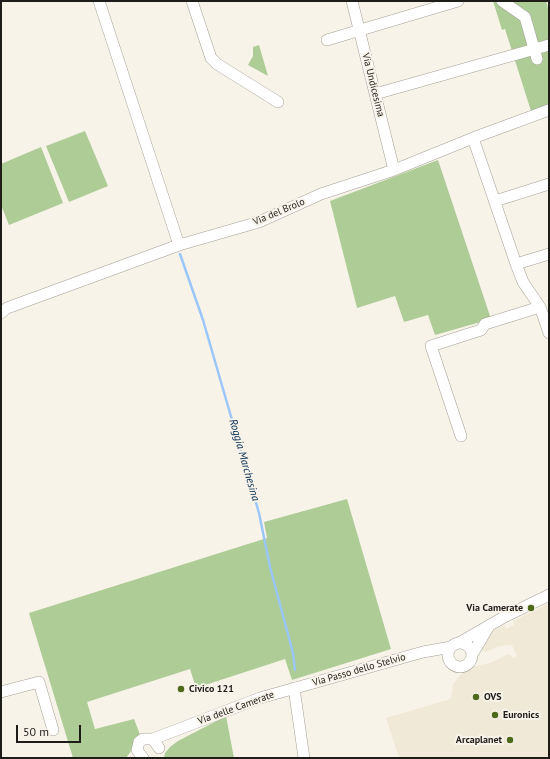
<!DOCTYPE html>
<html>
<head>
<meta charset="utf-8">
<style>
  body { margin:0 }
  #map { position:relative; width:550px; height:759px; overflow:hidden; background:#f8f3e9; font-family:"PT Sans",sans-serif }
  canvas { display:block }
  .frame { position:absolute; inset:0; border:2px solid #1e1d19; pointer-events:none }
  .scale { position:absolute; left:16px; top:725px; width:65px; height:18px; box-sizing:border-box; border:2px solid #1e1d19; border-top:0; padding-left:5px; font-size:12px; line-height:14px; white-space:nowrap; color:#1e1d19; -webkit-text-stroke:3px #f8f3e9; paint-order:stroke }
</style>
</head>
<body>
<div id="map">
<canvas width="550" height="759"></canvas>
<div class="frame"></div>
<div class="scale">50 m</div>
</div>
<script>
const c = document.querySelector('canvas').getContext('2d');
c.lineJoin = 'round';
function fill(path, color) {
  c.fillStyle = color;
  c.fill(path, 'evenodd');
}
function shape(rows) {
  const path = new Path2D();
  for (const r of rows) {
    if (r.length === 3) {
      path.moveTo(r[0] + r[2], r[1]);
      path.arc(r[0], r[1], r[2], 0, 2 * Math.PI);
      continue;
    }
    path.moveTo(r[0], r[1]);
    for (let i = 2; i < r.length; i += 2) path.lineTo(r[i], r[i + 1]);
  }
  return path;
}
function stroke(path, color, width, dash) {
  c.strokeStyle = color;
  c.lineWidth = width;
  c.lineCap = dash ? 'butt' : 'round';
  c.setLineDash(dash || []);
  c.stroke(path);
}
function write(font, color, halo, rows, align = 'center') {
  c.font = font + ' "PT Sans",sans-serif';
  c.lineWidth = 4;
  c.setLineDash([]);
  c.textBaseline = 'middle';
  c.strokeStyle = halo;
  c.fillStyle = color;
  for (const [text, x, y, turn = 0] of rows) {
    c.save();
    c.translate(x, y);
    c.rotate((+turn || 0) * Math.PI / 180);
    c.textAlign = isNaN(turn) ? turn : align;
    if (halo) c.strokeText(text, 0, 0);
    c.fillText(text, 0, 0);
    c.restore();
  }
}
const built = shape([
  [549,603,549,758,399,758,386,718,447,700,451,698,453,684,461,674,476,666,490,663,508,654,514,658,517,656,512,645,500,646,486,652,482,650,481,648,489,633,504,625,506,629,514,625,513,621]
]);
const green = shape([
  [493,1,546,1,549,11,549,104,531,111,505,29,502,30],
  [259,45,268,76,248,65,253,56,253,47],
  [85,131,108,186,69,202,46,146],
  [41,147,63,203,9,225,1,205,1,164],
  [438,160,491,319,435,335,428,315,404,322,395,296,357,308,330,201],
  [347,499,391,649,292,680,285,659,196,688,190,669,87,702,95,729,134,719,141,737,126,758,73,758,29,613,267,538,264,522],
  [226,716,234,758,164,758,165,753,170,747,178,741]
]);
const stream = shape([
  [180,254,203,320,259,513,270,567,293,653,295,670]
]);
const minor = shape([
  [99,1,179,245],
  [192,1,211,58,217,64,278,102],
  [352,1,394,170],
  [502,1,525,17,537,59],
  [327,40,458,1],
  [375,94,549,45],
  [473,138,516,264,523,282,540,307,549,333],
  [495,201,549,184],
  [516,264,549,254],
  [1,313,7,308,179,245,259,222,321,194,394,170,473,138,549,110],
  [461,436,431,346,481,330,485,324,540,307],
  [460,655,12],
  [459,643,504,617,549,595],
  [473,653,489,626],
  [294,688,304,758],
  [1,692,39,682,53,730],
  [153,739,260,698,423,652,451,647],
  [143,758,137,750,139,742,143,739,153,739,159,748]
]);
const markers = [
  [531,608,4,"#4e691b"],
  [181,689,4,"#4e691b"],
  [476,697,4,"#4e691b"],
  [495,715,4,"#4e691b"],
  [510,740,4,"#4e691b"]
];
const streetNames = [
  ["Via Undicesima",373,85,76],
  ["Via del Brolo",279,212,-23],
  ["Via Passo dello Stelvio",359,670,-16],
  ["Via delle Camerate",236,708,-20]
];
const poiNames = [
  ["Via Camerate",523,608,"right"],
  ["Civico 121",189,689],
  ["OVS",484,697],
  ["Euronics",503,715],
  ["Arcaplanet",502,740,"right"]
];
const waterNames = [
  ["Roggia Marchesina",244,460,74]
];
fill(built, '#f1e9d7');
fill(green, '#aecc96');
stroke(stream, '#9ac7f8', 2.5);
stroke(minor, '#a5a096', 12);
stroke(minor, '#fff', 11);
for (const [x, y, r, color] of markers) {
  const dot = new Path2D();
  dot.arc(x, y, r, 0, 2 * Math.PI);
  c.fillStyle = color;
  c.fill(dot);
  stroke(dot, '#f8f3e9', 1.5);
}
write('10px', '#1e1d19', '#f8f3e9', streetNames);
write('bold 10px', '#1e1d19', '#f8f3e9', poiNames, 'left');
write('italic 11px', '#002a50', '#f8f3e9', waterNames);
</script>
</body>
</html>
